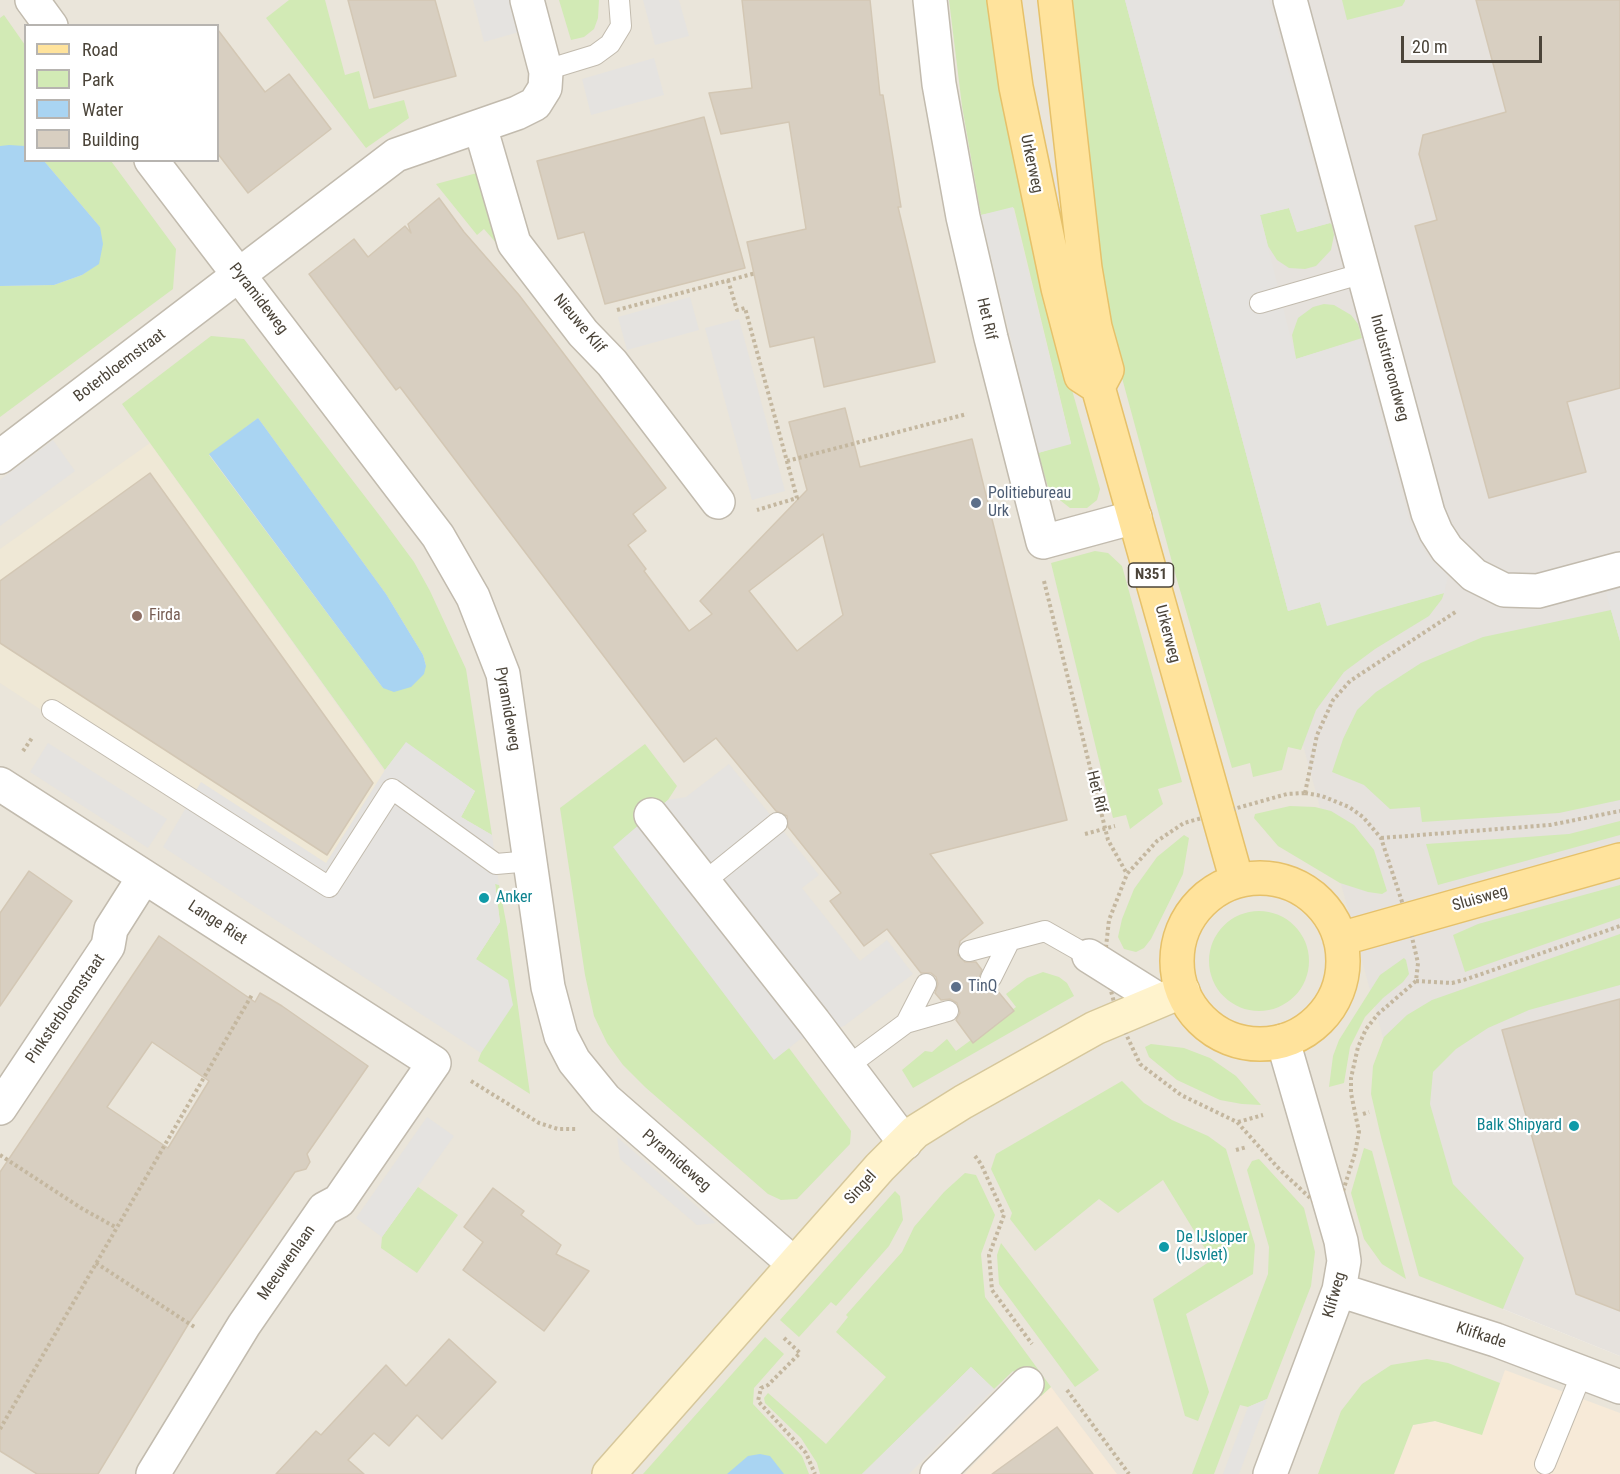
<!DOCTYPE html>
<html>
<head>
<meta charset="utf-8">
<style>
  body { margin:0 }
  #map { position:relative; width:1620px; height:1474px; overflow:hidden; background:#f6f3ec; font-family:"Roboto Condensed",sans-serif }
  canvas { display:block }
  .legend { position:absolute; left:24px; top:24px; width:195px; height:138px; box-sizing:border-box; background:#fff; border:2px solid #b7b4b0; margin:0; padding:8px 10px; list-style:none; font-size:18px; color:#4b4439 }
  .legend li { display:flex; align-items:center; gap:12px; height:30px }
  .legend b { width:30px; border:2px solid #b7b4b0 }
  .scale { position:absolute; left:1401px; top:36px; width:141px; height:27px; box-sizing:border-box; border:3px solid #4b4439; border-top:0; padding-left:8px; font-size:18px; line-height:21px; white-space:nowrap; color:#4b4439; -webkit-text-stroke:4px #fff; paint-order:stroke }
</style>
</head>
<body>
<div id="map">
<canvas width="1620" height="1474"></canvas>
<ul class="legend">
<li><b style="height:8px;background:#ffe39c"></b>Road</li>
<li><b style="height:16px;background:#d2eab5"></b>Park</li>
<li><b style="height:16px;background:#a9d4f2"></b>Water</li>
<li><b style="height:16px;background:#d8cfc1"></b>Building</li>
</ul>
<div class="scale">20 m</div>
</div>
<script>
const c = document.querySelector('canvas').getContext('2d');
c.lineJoin = 'round';
function fill(path, color) {
  c.fillStyle = color;
  c.fill(path, 'evenodd');
}
function shape(rows) {
  const path = new Path2D();
  for (const r of rows) {
    if (r.length === 3) {
      path.moveTo(r[0] + r[2], r[1]);
      path.arc(r[0], r[1], r[2], 0, 2 * Math.PI);
      continue;
    }
    path.moveTo(r[0], r[1]);
    for (let i = 2; i < r.length; i += 2) path.lineTo(r[i], r[i + 1]);
  }
  return path;
}
function stroke(path, color, width, dash) {
  c.strokeStyle = color;
  c.lineWidth = width;
  c.lineCap = dash ? 'butt' : 'round';
  c.setLineDash(dash || []);
  c.stroke(path);
}
function write(font, color, halo, rows, align = 'center') {
  c.font = font + ' "Roboto Condensed",sans-serif';
  c.lineWidth = 4.5;
  c.setLineDash([]);
  c.textBaseline = 'middle';
  c.strokeStyle = halo;
  c.fillStyle = color;
  for (const [text, x, y, turn = 0] of rows) {
    c.save();
    c.translate(x, y);
    c.rotate((+turn || 0) * Math.PI / 180);
    c.textAlign = isNaN(turn) ? turn : align;
    if (halo) c.strokeText(text, 0, 0);
    c.fillText(text, 0, 0);
    c.restore();
  }
}
const residential = shape([
  [0,0,1099,0,1503,1309,1620,1356,1620,1474,0,1474],
  [26,26,218,26,218,160,26,160]
]);
const commercial = shape([
  [1505,1370,1620,1413,1620,1474,1394,1474,1413,1425,1435,1421,1482,1434],
  [1051,1387,1117,1474,964,1474,1041,1396]
]);
const industrial = shape([
  [1099,0,1620,0,1620,1356,1503,1309,1433,1220]
]);
const education = shape([
  [150,443,408,804,340,905,0,683,0,549]
]);
const green = shape([
  [289,0,325,0,345,75,359,71,369,109,404,100,409,118,366,148,266,18],
  [559,0,599,0,598,18,594,29,584,37,571,40],
  [949,0,991,0,1061,351,1100,489,1097,500,1087,508,1070,508,1056,497,1048,487,1038,453,1071,443,1014,208,981,215,962,106],
  [1070,0,1125,0,1288,611,1320,602,1327,625,1444,593,1442,599,1429,616,1375,649,1344,672,1316,710,1301,750,1288,747,1282,770,1253,777,1250,763,1232,768,1175,573,1122,378,1104,294],
  [1342,0,1405,0,1405,1,1402,6,1347,20],
  [4,15,25,45,25,146,0,146,0,18],
  [44,161,111,161,176,249,173,289,0,417,0,286,54,285,82,275,99,263,100,227],
  [477,173,498,245,484,229,477,235,436,184],
  [1289,208,1297,232,1330,223,1332,225,1334,235,1331,250,1316,266,1305,269,1289,268,1277,260,1268,246,1260,215],
  [1324,304,1334,305,1351,315,1358,324,1362,338,1296,359,1292,335,1298,318,1313,307],
  [211,336,244,339,383,520,414,562,430,591,466,669,492,835,461,817,475,791,406,743,385,770,122,404],
  [258,418,386,594,423,655,426,666,383,688,209,455],
  [1095,551,1108,553,1122,566,1182,782,1158,789,1163,804,1130,829,1126,815,1113,818,1051,563],
  [1611,610,1620,641,1620,800,1559,813,1422,822,1420,807,1390,809,1364,785,1332,772,1343,739,1357,710,1376,692,1421,663,1483,637],
  [645,744,677,786,668,800,614,847,774,1059,789,1048,851,1131,850,1144,797,1199,781,1200,768,1194,645,1087,623,1065,607,1043,594,1016,585,975,560,808],
  [1290,806,1315,807,1331,811,1354,825,1374,850,1387,891,1382,894,1368,892,1340,883,1278,846,1254,818,1255,814],
  [1620,821,1620,835,1438,885,1426,844,1569,834],
  [1184,835,1189,838,1183,874,1151,939,1144,948,1136,952,1124,949,1118,937,1122,919,1134,889,1157,857],
  [495,883,499,885,507,927,530,1094,478,1061,481,1053,476,959,500,922],
  [1620,885,1620,918,1465,972,1453,935,1478,924],
  [1259,961,50],
  [1620,934,1620,985,1529,1010,1488,1028,1456,1049,1433,1072,1430,1104,1453,1184,1524,1258,1503,1309,1419,1276,1381,1137,1371,1094,1373,1066,1384,1037,1407,1015,1432,1000],
  [1404,958,1406,960,1409,974,1403,982,1383,998,1365,1017,1350,1047,1344,1083,1329,1087,1333,1056,1339,1040,1380,975],
  [1043,972,1059,977,1067,983,1074,996,913,1088,902,1070,925,1051,932,1052,947,1039,956,1051,1016,1007,1006,994,1027,978],
  [1151,1044,1184,1048,1210,1058,1236,1076,1261,1105,1242,1104,1220,1100,1177,1080,1149,1057,1145,1047],
  [1122,1081,1144,1103,1172,1120,1208,1136,1226,1149,1255,1245,1253,1274,1186,1314,1209,1392,1198,1421,1185,1416,1153,1299,1212,1260,1163,1180,1118,1213,1099,1199,1035,1251,1010,1219,1012,1213,991,1169,996,1154],
  [1364,1148,1372,1151,1406,1279,1382,1264,1364,1239,1351,1193],
  [1259,1159,1304,1208,1315,1252,1311,1286,1267,1399,1248,1407,1240,1405,1214,1474,1192,1474,1268,1274,1269,1247,1247,1170,1252,1161],
  [965,1173,976,1175,995,1215,981,1254,985,1297,1051,1387,1041,1396,1013,1371,994,1389,971,1367,862,1474,820,1474,817,1463,801,1438,765,1403,764,1398,768,1393,826,1444,886,1377,836,1332,848,1317,846,1315,902,1252,914,1227,944,1192],
  [418,1187,458,1215,417,1273,381,1248,382,1237],
  [895,1191,900,1196,903,1220,889,1246,836,1306,831,1302,799,1337,780,1320],
  [1001,1243,1099,1370,1075,1387,999,1284,997,1255],
  [765,1337,784,1354,754,1388,753,1404,802,1456,809,1474,643,1474],
  [1427,1359,1448,1363,1500,1383,1482,1435,1435,1421,1413,1425,1394,1474,1318,1474,1341,1411,1362,1384,1391,1365]
]);
const parking = shape([
  [473,0,511,0,519,32,484,42],
  [643,0,679,0,689,36,655,45],
  [1125,0,1269,0,1330,223,1297,232,1289,208,1260,215,1296,359,1361,339,1410,523,1427,555,1448,576,1444,593,1327,626,1320,602,1288,611],
  [654,58,664,95,591,115,582,79],
  [1013,207,1071,444,1038,453,981,215],
  [690,297,699,330,627,350,618,317],
  [739,319,785,491,752,500,705,328],
  [53,440,75,471,0,526,0,480],
  [1620,589,1620,641,1606,593],
  [406,742,475,791,461,817,492,835,499,885,495,884,500,922,476,959,508,980,513,1005,481,1053,163,847,201,782,326,863,385,770],
  [48,743,167,819,148,848,30,772],
  [729,764,819,875,802,888,860,961,887,940,913,974,844,1026,799,1040,774,1060,613,847,668,800,686,797],
  [427,1117,454,1136,382,1237,356,1218],
  [617,1137,716,1223,697,1225,620,1159],
  [971,1367,994,1389,909,1474,862,1474],
  [1267,1399,1239,1474,1223,1474,1248,1407]
]);
const water = shape([
  [9,145,25,146,26,160,44,161,100,227,103,244,99,264,82,275,54,285,0,286,0,146],
  [258,418,386,594,423,655,426,666,424,674,411,687,394,692,383,688,209,454],
  [760,1454,770,1456,784,1474,727,1474,748,1456]
]);
const building = shape([
  [348,0,435,0,456,76,374,98,348,0],
  [742,0,870,0,880,95,883,95,901,207,898,207,935,362,824,387,814,337,770,347,747,242,806,229,789,122,721,134,709,93,752,88,742,0],
  [1476,0,1620,0,1620,388,1567,402,1586,472,1489,498,1415,226,1437,220,1419,154,1423,135,1506,112,1476,0],
  [218,30,265,92,289,74,331,129,248,193,218,154,218,30],
  [704,117,745,268,605,304,584,232,558,239,537,161,704,117],
  [439,198,464,232,519,295,666,488,633,514,646,531,628,545,646,569,644,571,689,631,712,614,700,601,807,490,789,422,845,408,860,467,972,439,1067,820,930,854,983,923,960,941,958,955,965,962,976,962,982,970,979,978,981,985,986,989,996,989,1014,1011,973,1043,956,1020,960,1013,957,1003,950,999,941,1000,935,993,938,984,936,977,931,973,921,973,887,929,864,946,830,901,841,893,788,827,787,816,776,811,716,738,684,762,400,387,396,390,309,274,354,239,368,257,405,226,411,233,408,224,439,198],
  [823,534,843,615,797,651,749,591,823,534],
  [150,473,373,783,327,855,0,643,0,581,150,473],
  [29,871,72,901,0,1006,0,913,29,871],
  [159,936,255,1002,260,993,282,1006,368,1066,307,1154,310,1162,306,1169,295,1172,189,1323,98,1474,37,1474,0,1451,0,1172,159,936],
  [152,1042,209,1081,168,1148,107,1107,152,1042],
  [1620,999,1620,1311,1576,1294,1502,1030,1620,999],
  [493,1188,524,1211,521,1215,561,1245,556,1254,589,1271,544,1331,463,1270,483,1242,464,1227,493,1188],
  [449,1339,496,1382,442,1439,417,1415,389,1446,374,1433,348,1460,364,1474,276,1474,316,1431,321,1435,386,1365,406,1386,449,1339],
  [1057,1427,1093,1474,992,1474,1057,1427]
]);
const path = shape([
  [728,280,737,310,745,308,797,498,757,510],
  [617,310,756,273],
  [787,461,967,414],
  [1044,581,1108,840,1127,874],
  [23,751,32,738],
  [1305,793,1322,796,1349,807,1363,817,1381,838,1408,920,1418,963,1416,981,1378,1014,1366,1029,1358,1047,1351,1078,1351,1093,1359,1132,1355,1153,1334,1220,1280,1170,1237,1122,1181,1095,1140,1064,1118,1017,1104,965,1109,920,1127,874,1157,841,1184,823,1287,794,1305,793],
  [1305,793,1317,735,1333,700,1350,681,1457,611],
  [1085,834,1115,826],
  [1381,838,1550,825,1620,811],
  [1416,981,1452,983,1467,979,1620,926],
  [471,1081,539,1123,558,1129,576,1129],
  [1363,1114,1369,1112],
  [1238,1122,1263,1115],
  [1236,1150,1247,1147],
  [0,1155,81,1208,117,1228],
  [975,1156,981,1164,1004,1215,989,1255,992,1290,1032,1344],
  [96,1263,196,1328],
  [784,1338,800,1353,768,1385,761,1388,758,1401,806,1453,815,1474],
  [1067,1390,1129,1474],
  [0,1429,253,993]
]);
const lane = shape([
  [546,70,595,55,610,44,621,26,619,0],
  [1260,303,1364,273],
  [52,710,329,887,392,789,496,864,531,861],
  [704,882,777,823],
  [969,951,1045,931,1089,956],
  [991,978,1010,940],
  [906,1023,948,1011],
  [848,1066,906,1023,926,984],
  [1545,1464,1582,1373]
]);
const street = shape([
  [32,0,51,26],
  [930,0,939,84,963,217,991,338,1043,542,1135,517],
  [1290,0,1428,513,1436,532,1447,549,1474,575,1504,590,1538,591,1620,569],
  [480,126,514,243,583,333,612,363,718,502],
  [151,160,438,536,473,597,503,674,548,987,561,1036,574,1061,605,1099,794,1264],
  [0,457,396,155,517,113,535,104,545,88,546,72,527,0],
  [0,784,434,1063,339,1201,324,1209,244,1325,153,1474],
  [651,815,814,1022,905,1143],
  [1089,956,1159,1000],
  [0,1108,108,946,111,929,144,877],
  [1339,1290,1496,1340,1620,1387],
  [937,1474,1027,1384],
  [1270,1474,1339,1290,1344,1261,1341,1241,1283,1041]
]);
const secondary = shape([
  [609,1474,880,1167,915,1132,963,1102,1095,1028,1183,991]
]);
const primary = shape([
  [1004,0,1016,87,1058,288,1081,376,1098,387,1237,881],
  [1055,0,1085,268,1095,327,1107,370,1098,387],
  [1260,961,83],
  [1340,939,1620,860]
]);
const markers = [
  [976,503,6,"#5c6f8a"],
  [137,616,6,"#8d6e63"],
  [484,898,6,"#0f9aa8"],
  [956,987,6,"#5c6f8a"],
  [1574,1126,6,"#0f9aa8"],
  [1164,1247,6,"#0f9aa8"]
];
const shields = [
  [1151,575,45]
];
const shieldNames = [
  ["N351",1151,575]
];
const streetNames = [
  ["Urkerweg",1031,164,78],
  ["Pyramideweg",258,299,52],
  ["Het Rif",986,319,77],
  ["Nieuwe Klif",579,324,50],
  ["Boterbloemstraat",120,366,-37],
  ["Industrierondweg",1389,368,75],
  ["Urkerweg",1167,634,75],
  ["Pyramideweg",507,709,80],
  ["Het Rif",1096,792,76],
  ["Sluisweg",1480,899,-16],
  ["Lange Riet",217,923,33],
  ["Pinksterbloemstraat",66,1009,-56],
  ["Pyramideweg",676,1161,41],
  ["Singel",861,1188,-48],
  ["Meeuwenlaan",287,1263,-55],
  ["Klifweg",1335,1295,-74],
  ["Klifkade",1481,1336,18]
];
const serviceNames = [
  ["Politiebureau",988,494],
  ["Urk",988,512],
  ["TinQ",968,987]
];
const educationNames = [
  ["Firda",149,616]
];
const cultureNames = [
  ["Anker",496,898],
  ["Balk Shipyard",1562,1126,"right"],
  ["De IJsloper",1176,1238],
  ["(IJsvlet)",1176,1256]
];
fill(residential, '#eae5da');
fill(commercial, '#f7ead8');
fill(industrial, '#e6e2dd');
fill(education, '#efe8d6');
fill(green, '#d2eab5');
fill(parking, '#e5e3e0');
fill(water, '#a9d4f2');
fill(building, '#d8cfc1');
stroke(building, '#d3c7b4', 1.5);
stroke(lane, '#c2bbae', 22);
stroke(street, '#c2bbae', 36);
stroke(secondary, '#d6c79b', 36);
stroke(primary, '#e6c16a', 36);
stroke(path, '#c4b79f', 4, [3, 3]);
stroke(lane, '#fff', 20);
stroke(street, '#fff', 33);
stroke(secondary, '#fff3cd', 33);
stroke(primary, '#ffe39c', 33);
for (const [x, y, r, color] of markers) {
  const dot = new Path2D();
  dot.arc(x, y, r, 0, 2 * Math.PI);
  c.fillStyle = color;
  c.fill(dot);
  stroke(dot, '#fff', 2);
}
for (const [x, y, w] of shields) {
  const box = new Path2D();
  box.roundRect(x - w / 2, y - 12, w, 24, 4.5);
  c.fillStyle = '#fff';
  c.fill(box);
  stroke(box, '#4b4439', 1.5);
}
write('bold 15px', '#4b4439', null, shieldNames);
write('16px', '#4b4439', '#fff', streetNames);
write('16px', '#4e5e75', '#fff', serviceNames, 'left');
write('16px', '#785e54', '#fff', educationNames, 'left');
write('16px', '#0d838f', '#fff', cultureNames, 'left');
</script>
</body>
</html>
